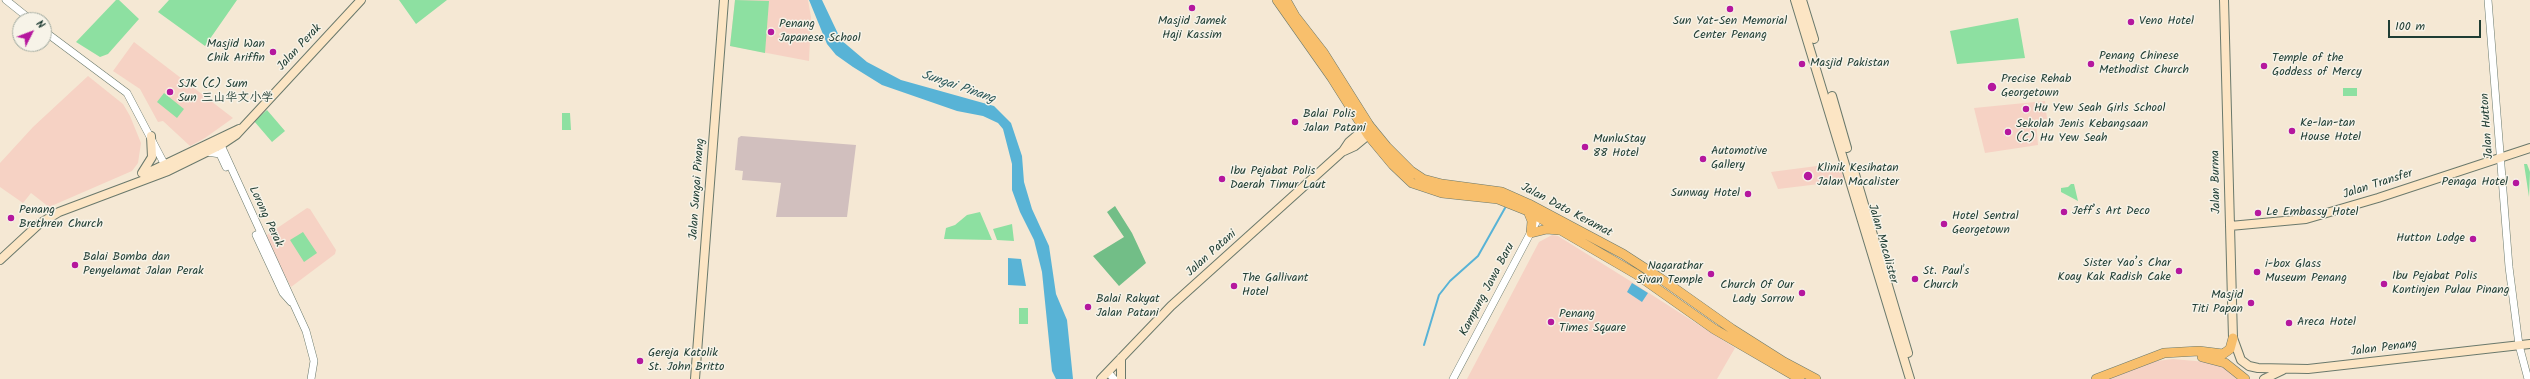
<!DOCTYPE html>
<html>
<head>
<meta charset="utf-8">
<style>
  body { margin:0 }
  #map { position:relative; width:2530px; height:379px; overflow:hidden; background:#f5e8d4; font-family:Kalam,sans-serif }
  canvas { display:block }
  .north { position:absolute; left:12px; top:12px; width:40px; height:40px; box-sizing:border-box; background:#f7f3e8; border:1px solid #a1aaa0; border-radius:50%; rotate:48deg; font-size:11px; font-weight:700; line-height:16px; text-align:center; color:#1f3d34 }
  .north::after { content:''; display:block; margin:auto; width:14px; height:18px; background:#b5179e; clip-path:polygon(50% 0,100% 100%,50% 72%,0 100%) }
  .scale { position:absolute; left:2388px; top:20px; width:93px; height:18px; box-sizing:border-box; border:2px solid #1f3d34; border-top:0; padding-left:5px; font-size:12px; line-height:14px; white-space:nowrap; color:#1f3d34; -webkit-text-stroke:3px #f7f3e8; paint-order:stroke }
</style>
</head>
<body>
<div id="map">
<canvas width="2530" height="379"></canvas>
<div class="north">N</div>
<div class="scale">100 m</div>
</div>
<script>
const c = document.querySelector('canvas').getContext('2d');
c.lineJoin = 'round';
function fill(path, color) {
  c.fillStyle = color;
  c.fill(path, 'evenodd');
}
function shape(rows) {
  const path = new Path2D();
  for (const r of rows) {
    path.moveTo(r[0], r[1]);
    for (let i = 2; i < r.length; i += 2) path.lineTo(r[i], r[i + 1]);
  }
  return path;
}
function stroke(path, color, width, dash) {
  c.strokeStyle = color;
  c.lineWidth = width;
  c.lineCap = dash ? 'butt' : 'round';
  c.setLineDash(dash || []);
  c.stroke(path);
}
function write(font, color, halo, rows, align = 'center') {
  c.font = font + ' Kalam,"LXGW WenKai TC",sans-serif';
  c.lineWidth = 3;
  c.setLineDash([]);
  c.textBaseline = 'middle';
  c.strokeStyle = halo;
  c.fillStyle = color;
  for (const [text, x, y, turn = 0] of rows) {
    c.save();
    c.translate(x, y);
    c.rotate((+turn || 0) * Math.PI / 180);
    c.textAlign = isNaN(turn) ? turn : align;
    if (halo) c.strokeText(text, 0, 0);
    c.fillText(text, 0, 0);
    c.restore();
  }
}
const built = shape([
  [735,0,808,0,811,17,809,61,730,46],
  [134,42,233,118,205,138,190,146,163,121,158,122,140,89,113,71],
  [88,76,123,104,130,116,141,143,138,163,132,171,49,207,31,193,23,203,0,187,0,163,33,127],
  [2045,101,2047,119,2036,120,2038,145,1985,153,1974,108],
  [1840,163,1844,181,1778,189,1771,172],
  [307,208,310,209,336,250,335,254,291,287,264,237],
  [1552,235,1558,236,1627,279,1735,348,1717,379,1467,379,1539,242],
  [2173,359,2217,363,2230,371,2237,379,2109,379,2149,362]
]);
const industrial = shape([
  [741,136,856,145,847,217,776,217,781,183,742,180,743,171,735,170,738,138]
]);
const green = shape([
  [116,0,119,0,139,19,108,54,100,57,76,42],
  [169,0,237,0,205,46,158,12],
  [399,0,447,0,416,24],
  [735,0,769,1,765,53,730,46],
  [2018,18,2025,58,1957,64,1950,31],
  [2343,88,2357,88,2357,96,2343,96],
  [164,93,184,109,177,118,157,102],
  [267,110,285,131,272,142,254,121],
  [562,113,570,113,571,130,562,130],
  [2524,164,2527,164,2530,172,2529,197],
  [2071,184,2074,184,2078,201,2061,192,2061,188,2068,187],
  [980,212,992,240,944,239,946,228,955,225,967,215],
  [1012,224,1014,241,997,240,993,229],
  [303,232,317,253,304,262,290,240],
  [1019,308,1028,308,1028,324,1019,324]
]);
const forest = shape([
  [1115,206,1132,233,1146,263,1119,286,1093,256,1124,237,1107,212]
]);
const water = shape([
  [809,0,822,0,841,40,867,62,901,80,994,106,1011,123,1022,156,1024,182,1032,209,1049,246,1056,294,1067,320,1073,379,1056,379,1052,371,1042,272,1034,240,1020,212,1012,190,1012,164,1003,129,998,123,983,116,957,111,882,85,853,67,836,55,827,44],
  [1008,258,1021,259,1026,286,1008,285],
  [1632,283,1648,293,1642,302,1627,292]
]);
const stream = shape([
  [1424,345,1439,295,1450,281,1478,256,1505,208]
]);
const tertiary = shape([
  [6,0,31,20],
  [2488,0,2509,267,2519,345,2528,379],
  [44,31,127,93,167,169],
  [219,141,306,331,314,361,311,379],
  [207,152,220,154,226,167],
  [256,235,283,293,291,302],
  [1108,372,1114,379],
  [1453,379,1541,213]
]);
const secondary = shape([
  [1795,0,1910,379],
  [1802,0,1814,39],
  [2224,0,2233,338,2241,360,2249,366,2258,368,2308,369,2530,344],
  [1832,96,1847,148],
  [1344,151,1355,146,1372,132],
  [1854,171,1908,353],
  [142,173,152,157,151,136],
  [145,178,151,171,239,129],
  [2230,226,2306,219,2378,198,2530,148],
  [0,260,39,224,59,212,168,171,221,145,236,135,361,0],
  [695,379,724,0],
  [1101,379,1171,306,1343,151,1349,142,1369,125],
  [1121,379,1121,358],
  [2264,379,2283,370]
]);
const primary = shape([
  [1277,0,1332,78,1368,135,1393,165,1412,183,1442,193,1498,199,1528,211,1636,274,1714,329,1800,379],
  [1286,0,1295,16,1323,52,1369,125,1387,147,1411,171,1423,179,1442,184,1502,192,1529,204,1623,254,1660,278,1732,329,1784,362,1816,379],
  [1528,211,1532,221,1531,233,1547,229,1558,230],
  [2202,357,2225,363,2245,379],
  [2096,379,2164,353,2199,351,2223,354,2230,349,2233,338]
]);
const markers = [
  [1192,8,4,"#b5179e"],
  [1730,9,4,"#b5179e"],
  [2131,22,4,"#b5179e"],
  [771,32,4,"#b5179e"],
  [273,52,4,"#b5179e"],
  [1802,64,4,"#b5179e"],
  [2091,64,4,"#b5179e"],
  [2264,66,4,"#b5179e"],
  [1992,87,5,"#b5179e"],
  [170,92,4,"#b5179e"],
  [2026,109,4,"#b5179e"],
  [1295,122,4,"#b5179e"],
  [2292,131,4,"#b5179e"],
  [2008,132,4,"#b5179e"],
  [1585,147,4,"#b5179e"],
  [1703,159,4,"#b5179e"],
  [1808,176,5,"#b5179e"],
  [1222,179,4,"#b5179e"],
  [2516,183,4,"#b5179e"],
  [1748,194,4,"#b5179e"],
  [2064,212,4,"#b5179e"],
  [2258,213,4,"#b5179e"],
  [11,218,4,"#b5179e"],
  [1944,224,4,"#b5179e"],
  [2473,239,4,"#b5179e"],
  [75,265,4,"#b5179e"],
  [2179,271,4,"#b5179e"],
  [2257,272,4,"#b5179e"],
  [1711,274,4,"#b5179e"],
  [1915,279,4,"#b5179e"],
  [2384,284,4,"#b5179e"],
  [1234,286,4,"#b5179e"],
  [1802,293,4,"#b5179e"],
  [2251,303,4,"#b5179e"],
  [1088,307,4,"#b5179e"],
  [1551,322,4,"#b5179e"],
  [2289,323,4,"#b5179e"],
  [640,361,4,"#b5179e"]
];
const poiNames = [
  ["Masjid Jamek",1192,22,"center"],
  ["Haji Kassim",1192,36,"center"],
  ["Sun Yat-Sen Memorial",1730,22,"center"],
  ["Center Penang",1730,36,"center"],
  ["Veno Hotel",2139,22],
  ["Penang",779,25],
  ["Japanese School",779,39],
  ["Masjid Wan",265,45,"right"],
  ["Chik Ariffin",265,59,"right"],
  ["Penang Chinese",2099,57],
  ["Methodist Church",2099,71],
  ["Temple of the",2272,59],
  ["Goddess of Mercy",2272,73],
  ["Masjid Pakistan",1810,64],
  ["Precise Rehab",2001,80],
  ["Georgetown",2001,94],
  ["SJK (C) Sum",178,85],
  ["Sun 三山华文小学",178,99],
  ["Hu Yew Seah Girls School",2034,109],
  ["Balai Polis",1303,115],
  ["Jalan Patani",1303,129],
  ["Ke-lan-tan",2300,124],
  ["House Hotel",2300,138],
  ["Sekolah Jenis Kebangsaan",2016,125],
  ["(C) Hu Yew Seah",2016,139],
  ["MunluStay",1593,140],
  ["88 Hotel",1593,154],
  ["Automotive",1711,152],
  ["Gallery",1711,166],
  ["Klinik Kesihatan",1817,169],
  ["Jalan Macalister",1817,183],
  ["Ibu Pejabat Polis",1230,172],
  ["Daerah Timur Laut",1230,186],
  ["Penaga Hotel",2508,183,"right"],
  ["Sunway Hotel",1740,194,"right"],
  ["Penang",19,211],
  ["Brethren Church",19,225],
  ["Jeff’s Art Deco",2072,212],
  ["Le Embassy Hotel",2266,213],
  ["Hotel Sentral",1952,217],
  ["Georgetown",1952,231],
  ["Hutton Lodge",2465,239,"right"],
  ["Balai Bomba dan",83,258],
  ["Penyelamat Jalan Perak",83,272],
  ["Sister Yao’s Char",2171,264,"right"],
  ["Koay Kak Radish Cake",2171,278,"right"],
  ["i-box Glass",2265,265],
  ["Museum Penang",2265,279],
  ["Nagarathar",1703,267,"right"],
  ["Sivan Temple",1703,281,"right"],
  ["St. Paul's",1923,272],
  ["Church",1923,286],
  ["Ibu Pejabat Polis",2392,277],
  ["Kontinjen Pulau Pinang",2392,291],
  ["The Gallivant",1242,279],
  ["Hotel",1242,293],
  ["Church Of Our",1794,286,"right"],
  ["Lady Sorrow",1794,300,"right"],
  ["Masjid",2243,296,"right"],
  ["Titi Papan",2243,310,"right"],
  ["Balai Rakyat",1096,300],
  ["Jalan Patani",1096,314],
  ["Penang",1559,315],
  ["Times Square",1559,329],
  ["Areca Hotel",2297,323],
  ["Gereja Katolik",648,354],
  ["St. John Britto",648,368]
];
const streetNames = [
  ["Jalan Perak",300,48,-47],
  ["Jalan Hutton",2488,126,-94],
  ["Jalan Burma",2217,182,-91],
  ["Jalan Transfer",2378,185,-18],
  ["Jalan Sungai Pinang",698,189,-86],
  ["Jalan Dato Keramat",1566,211,28],
  ["Lorong Perak",265,217,65],
  ["Jalan Macalister",1882,244,74],
  ["Jalan Patani",1212,254,-42],
  ["Kampung Jawa Baru",1488,290,-62],
  ["Jalan Penang",2384,349,-7]
];
const waterNames = [
  ["Sungai Pinang",958,88,19]
];
fill(built, '#f6d2c4');
fill(industrial, '#d1bfbe');
fill(green, '#8de0a1');
fill(forest, '#72be87');
fill(water, '#58b3d6');
stroke(stream, '#58b3d6', 2);
stroke(tertiary, '#6a796c', 8);
stroke(secondary, '#6a796c', 10);
stroke(primary, '#6a796c', 10);
stroke(tertiary, '#fff', 7);
stroke(secondary, '#fce5c4', 8);
stroke(primary, '#f8bf6c', 9);
for (const [x, y, r, color] of markers) {
  const dot = new Path2D();
  dot.arc(x, y, r, 0, 2 * Math.PI);
  c.fillStyle = color;
  c.fill(dot);
  stroke(dot, '#f7f3e8', 1.5);
}
write('12px', '#1f3d34', '#f7f3e8', poiNames, 'left');
write('12px', '#1f3d34', '#f7f3e8', streetNames);
write('italic 13px', '#2d5a5c', '#f7f3e8', waterNames);
</script>
</body>
</html>
